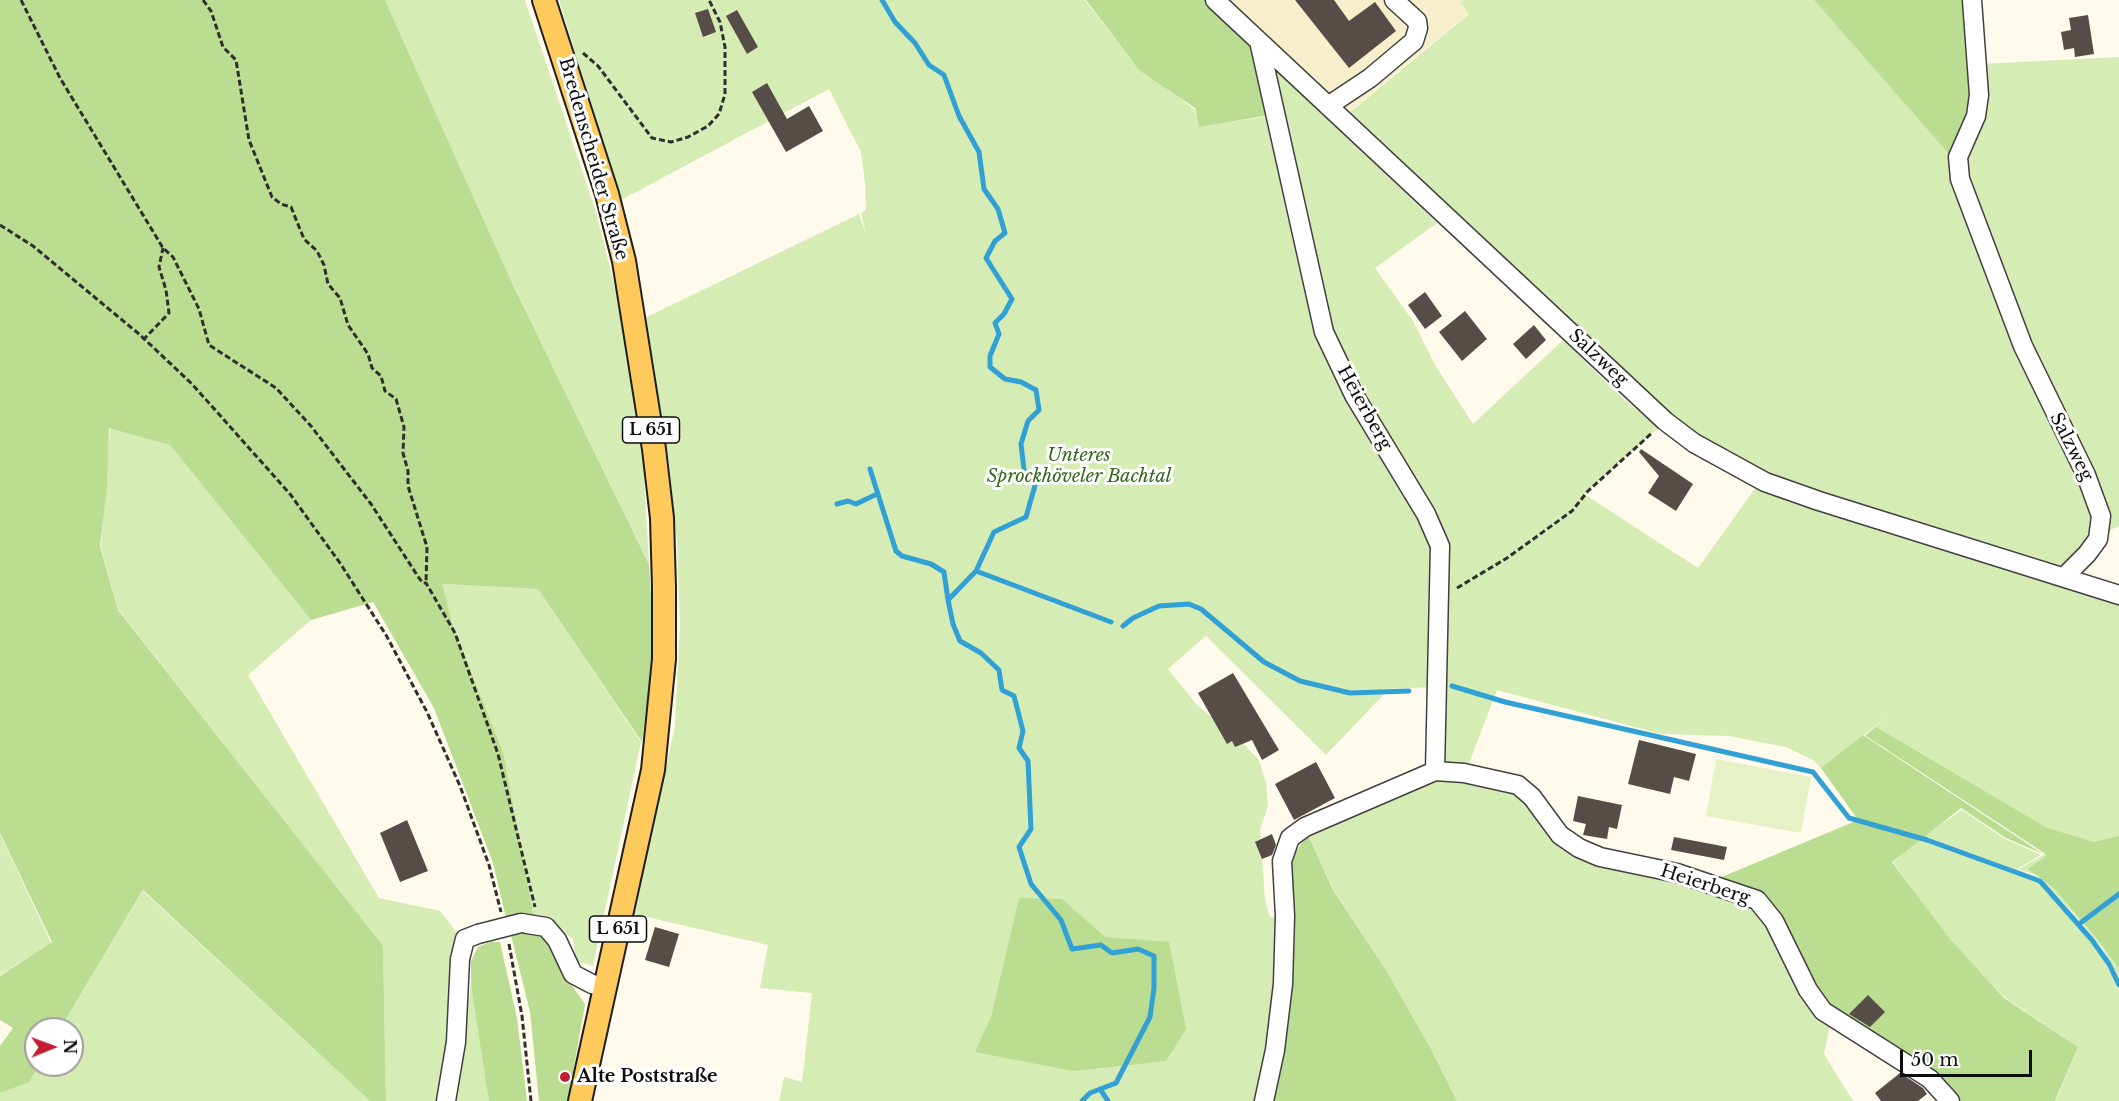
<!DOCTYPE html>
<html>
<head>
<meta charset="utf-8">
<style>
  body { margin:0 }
  #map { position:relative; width:2119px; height:1101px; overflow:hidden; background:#fffaec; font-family:"Libre Baskerville",serif }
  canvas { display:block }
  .north { position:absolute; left:24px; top:1017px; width:60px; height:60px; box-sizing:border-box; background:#fff; border:2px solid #9e9e9e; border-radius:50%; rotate:89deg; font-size:16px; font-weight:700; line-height:24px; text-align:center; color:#0d0d0d }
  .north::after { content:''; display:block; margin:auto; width:21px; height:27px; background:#c41d32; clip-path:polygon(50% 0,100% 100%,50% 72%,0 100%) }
  .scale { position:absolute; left:1900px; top:1050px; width:132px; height:27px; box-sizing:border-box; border:3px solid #0d0d0d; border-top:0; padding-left:8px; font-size:18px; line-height:21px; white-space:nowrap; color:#0d0d0d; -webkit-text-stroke:4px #fff; paint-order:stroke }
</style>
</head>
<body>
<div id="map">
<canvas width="2119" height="1101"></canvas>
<div class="north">N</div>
<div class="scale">50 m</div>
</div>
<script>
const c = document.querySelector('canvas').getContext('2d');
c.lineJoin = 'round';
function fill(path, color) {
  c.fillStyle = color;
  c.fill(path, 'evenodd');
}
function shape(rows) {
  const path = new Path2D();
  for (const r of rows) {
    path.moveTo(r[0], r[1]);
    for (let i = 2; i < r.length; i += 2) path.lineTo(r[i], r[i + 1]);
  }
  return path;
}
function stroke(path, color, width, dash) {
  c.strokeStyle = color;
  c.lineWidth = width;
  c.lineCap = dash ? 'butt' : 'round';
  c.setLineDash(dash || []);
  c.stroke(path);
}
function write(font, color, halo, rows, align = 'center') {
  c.font = font + ' "Libre Baskerville",serif';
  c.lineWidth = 6;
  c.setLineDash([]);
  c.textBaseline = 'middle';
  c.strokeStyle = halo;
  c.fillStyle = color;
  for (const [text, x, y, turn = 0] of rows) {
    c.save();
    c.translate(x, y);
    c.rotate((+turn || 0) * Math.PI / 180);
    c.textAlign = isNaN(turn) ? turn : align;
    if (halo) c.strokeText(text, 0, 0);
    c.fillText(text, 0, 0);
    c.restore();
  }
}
const farmland = shape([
  [1228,0,1462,0,1460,2,1469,13,1347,114]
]);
const green = shape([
  [385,0,525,0,596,212,619,304,642,444,649,563,512,283],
  [559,0,1085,0,1132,61,1194,109,1200,126,1271,116,1322,336,1438,546,1433,687,1383,689,1385,693,1326,755,1206,636,1168,669,1197,705,1240,740,1259,760,1266,783,1268,806,1260,829,1265,900,1270,917,1284,917,1260,1101,779,1101,784,1077,802,1082,812,993,760,988,768,945,634,914,675,726,680,624,677,541,669,461,645,318,859,214,866,235,861,213,866,210,865,183,861,152,829,89,621,200],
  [1016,911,989,1054,976,1052,992,1016],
  [1463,0,1814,0,1953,159,2095,518,2092,537,2066,571,1818,494,1731,458,1669,418,1348,114,1469,14,1460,2],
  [2119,57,2119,526,2106,532,1969,199,1965,148,1980,64],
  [1267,62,1437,223,1375,268,1413,321,1435,365,1473,424,1563,340,1617,393,1658,428,1584,494,1698,568,1756,487,2119,602,2119,980,2104,950,2081,922,2040,877,2019,869,2045,854,2042,851,1865,735,1896,710,1821,768,1813,760,1786,747,1729,736,1661,734,1497,690,1466,771,1437,759,1443,542,1325,328],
  [110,427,170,445,311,620,248,675,379,898,440,911,458,934,442,1101,386,1101,383,947,118,609,101,547],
  [441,584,538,589,641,742,593,966,576,961,573,939,553,923,534,917,504,755,452,621],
  [1437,774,1525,789,1554,841,1753,900,1831,1021,1824,1054,1853,1101,1457,1101,1432,1051,1386,970,1333,889,1308,835],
  [1962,810,2005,839,2041,855,2017,869,2038,878,2090,941,2106,964,2119,991,2119,1101,2056,1101,2078,1047,2004,997,1950,941,1893,862,1923,836],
  [0,834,51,943,0,975],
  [143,891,370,1101,0,1101,0,1093,39,1065,72,1065,72,1029,60,1029],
  [471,984,485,1070,489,1101,452,1101]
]);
const forest = shape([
  [0,0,385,0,512,283,649,564,654,645,642,742,538,589,442,584,452,622,504,755,534,918,507,922,493,863,434,708,373,602,311,620,170,445,109,428,107,487,100,546,118,610,383,946,386,1101,370,1101,143,890,60,1029,36,1029,36,1065,39,1065,29,1082,0,1093,0,1046,13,1028,0,1020,0,976,52,942,0,833],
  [1086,0,1210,0,1257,54,1270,115,1199,127,1195,108,1139,70],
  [1814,0,1969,0,1976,95,1954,160],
  [1876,727,2047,828,2094,842,2119,836,2119,968,2095,936,2054,888,2028,869,2047,855,1866,736],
  [1863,735,2043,854,2006,838,1961,808,1892,862,1950,939,2004,998,2078,1047,2055,1101,1953,1101,1817,1006,1776,919,1754,889,1717,879,1858,820,1821,768],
  [1308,835,1333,890,1386,970,1432,1051,1457,1101,1267,1101,1291,910,1291,858],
  [1019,898,1062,899,1105,937,1169,942,1186,1029,1166,1061,1073,1071,975,1052,991,1017],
  [540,933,549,941,563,973,585,1004,568,1101,539,1101,530,1012,511,935],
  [490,942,500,942,517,1018,527,1101,489,1101,471,985,471,961,478,947]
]);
const pitch = shape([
  [1716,759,1811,777,1801,833,1706,816]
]);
const stream = shape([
  [882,0,895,22,915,43,929,65,944,75,959,116,979,152,984,189,998,209,1005,233,995,241,986,258,1012,299,1004,314,995,323,999,334,990,356,990,367,1005,379,1021,382,1036,390,1039,410,1028,421,1021,444,1024,470,1036,482,1026,517,994,532,976,571,948,600,953,624,960,641,981,653,999,670,1002,690,1014,696,1023,731,1019,748,1028,761,1031,829,1019,847,1031,884,1061,920,1072,949,1101,945,1112,953,1138,949,1154,956,1154,988,1150,1017,1116,1083,1090,1093,1082,1101],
  [870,469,896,551,902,556,931,564,944,572,948,600],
  [837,504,848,501,856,504,877,494],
  [976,571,1111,622],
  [1123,626,1133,618,1159,606,1189,604,1201,609,1264,662,1300,681,1350,693,1409,691],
  [1452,686,1505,702,1813,772,1849,818,1927,840,2040,881,2092,940,2109,964,2119,985],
  [2079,924,2119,894],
  [1100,1089,1108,1101]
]);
const building = shape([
  [1295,0,1334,0,1349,21,1375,2,1396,31,1349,68],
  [708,9,716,32,703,37,695,13],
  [737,10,758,47,747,54,726,16],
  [2088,15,2094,54,2075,57,2074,48,2064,50,2061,32,2071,30,2069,18],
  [767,83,787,119,809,106,823,131,786,152,752,92],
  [1425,292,1442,316,1425,329,1408,305],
  [1465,311,1487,339,1462,361,1439,332],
  [1534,325,1546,340,1526,359,1513,344],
  [1641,449,1693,484,1676,511,1648,493,1659,476,1639,452],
  [1233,673,1279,750,1262,760,1252,740,1235,747,1232,741,1227,744,1198,693],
  [1639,740,1696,754,1689,781,1674,777,1670,794,1628,784],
  [1316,762,1335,798,1294,820,1275,784],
  [1578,796,1622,805,1617,829,1609,827,1607,839,1583,835,1586,824,1573,821],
  [407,820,428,871,400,882,380,833],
  [1272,834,1276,845,1272,855,1262,859,1255,842],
  [1674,837,1727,847,1724,860,1671,850],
  [655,927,679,934,669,967,645,960],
  [1868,995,1885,1012,1870,1027,1849,1014],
  [1900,1073,1923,1088,1927,1094,1918,1101,1881,1101,1875,1093]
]);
const path = shape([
  [21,0,60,78,163,248,173,257,199,309,209,345,276,388,311,426,371,504,419,578,423,583,426,583,455,633,498,754,535,907],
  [203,0,211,11,223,47,236,60,249,140,272,197,281,204,291,207,304,239,317,251,324,265,328,284,340,298,348,325,368,354,372,368,381,376,385,391,396,399,404,427,403,453,408,471,408,486,427,547,426,583],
  [583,53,598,66,652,138,671,142,688,137,708,126,719,114,725,94,725,47,720,22,709,0],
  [0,225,33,246,139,334,192,384,290,494,340,563,386,635,427,712,460,786,489,865,501,912],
  [143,340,169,313,166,290,159,267,163,248],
  [1457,588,1507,558,1572,511,1588,491,1653,432],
  [509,944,522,1016,531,1101]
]);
const minor = shape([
  [1215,0,1665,421,1694,443,1765,482,1819,501,2119,595],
  [1972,0,1979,95,1976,116,1958,157,1960,179,2023,346,2086,475,2101,516,2098,539,2087,554,2065,576],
  [1259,41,1324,332,1354,395,1426,514,1440,546,1435,771,1464,773,1518,785,1532,797,1560,835,1579,848,1600,857,1677,873,1757,900,1774,921,1808,990,1823,1011,1930,1079,1950,1101],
  [1328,106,1370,78,1414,41,1418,28,1417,21,1394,0],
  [521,923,546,927,557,940,573,974,592,984,604,987],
  [446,1101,456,1042,460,959,465,939,478,934],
  [1264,1101,1275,1050,1283,984,1285,916,1282,861,1290,838,1305,827,1435,771]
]);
const major = shape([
  [544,0,607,194,624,261,654,449,662,518,664,587,664,659,653,770,580,1101]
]);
const minorBridge = shape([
  [478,934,521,923]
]);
const markers = [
  [565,1077,6,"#c41d32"]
];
const shields = [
  [651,430,57],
  [618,929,57]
];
const shieldNames = [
  ["L 651",651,430],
  ["L 651",618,929]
];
const streetNames = [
  ["Bredenscheider Straße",593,159,74],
  ["Salzweg",1598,358,43],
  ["Heierberg",1364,408,61],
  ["Salzweg",2071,447,63],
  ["Heierberg",1705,885,18]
];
const parkNames = [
  ["Unteres",1079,456],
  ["Sprockhöveler Bachtal",1079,477]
];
const poiNames = [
  ["Alte Poststraße",577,1077]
];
fill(farmland, '#f7efcb');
fill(green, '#d5ecb4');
fill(forest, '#badd92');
fill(pitch, '#e6f2c6');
stroke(stream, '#31a0d5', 5);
fill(building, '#564d48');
stroke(minor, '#404040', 21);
stroke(major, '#1e1e1e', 26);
stroke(path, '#2f2f2f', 3, [6, 3]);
stroke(minor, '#fff', 18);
stroke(major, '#ffca5c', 22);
stroke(minorBridge, '#404040', 21, []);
stroke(minorBridge, '#fff', 18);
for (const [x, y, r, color] of markers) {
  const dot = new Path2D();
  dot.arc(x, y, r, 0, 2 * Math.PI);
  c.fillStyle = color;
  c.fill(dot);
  stroke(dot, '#fff', 2);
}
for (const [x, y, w] of shields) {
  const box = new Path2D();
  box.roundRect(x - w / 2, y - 13, w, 26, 4.5);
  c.fillStyle = '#fff';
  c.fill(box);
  stroke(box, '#0d0d0d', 1.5);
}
write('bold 16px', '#0d0d0d', null, shieldNames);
write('18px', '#0d0d0d', '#fff', streetNames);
write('italic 18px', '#306819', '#fff', parkNames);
write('bold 18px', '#0d0d0d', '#fff', poiNames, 'left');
</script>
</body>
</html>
